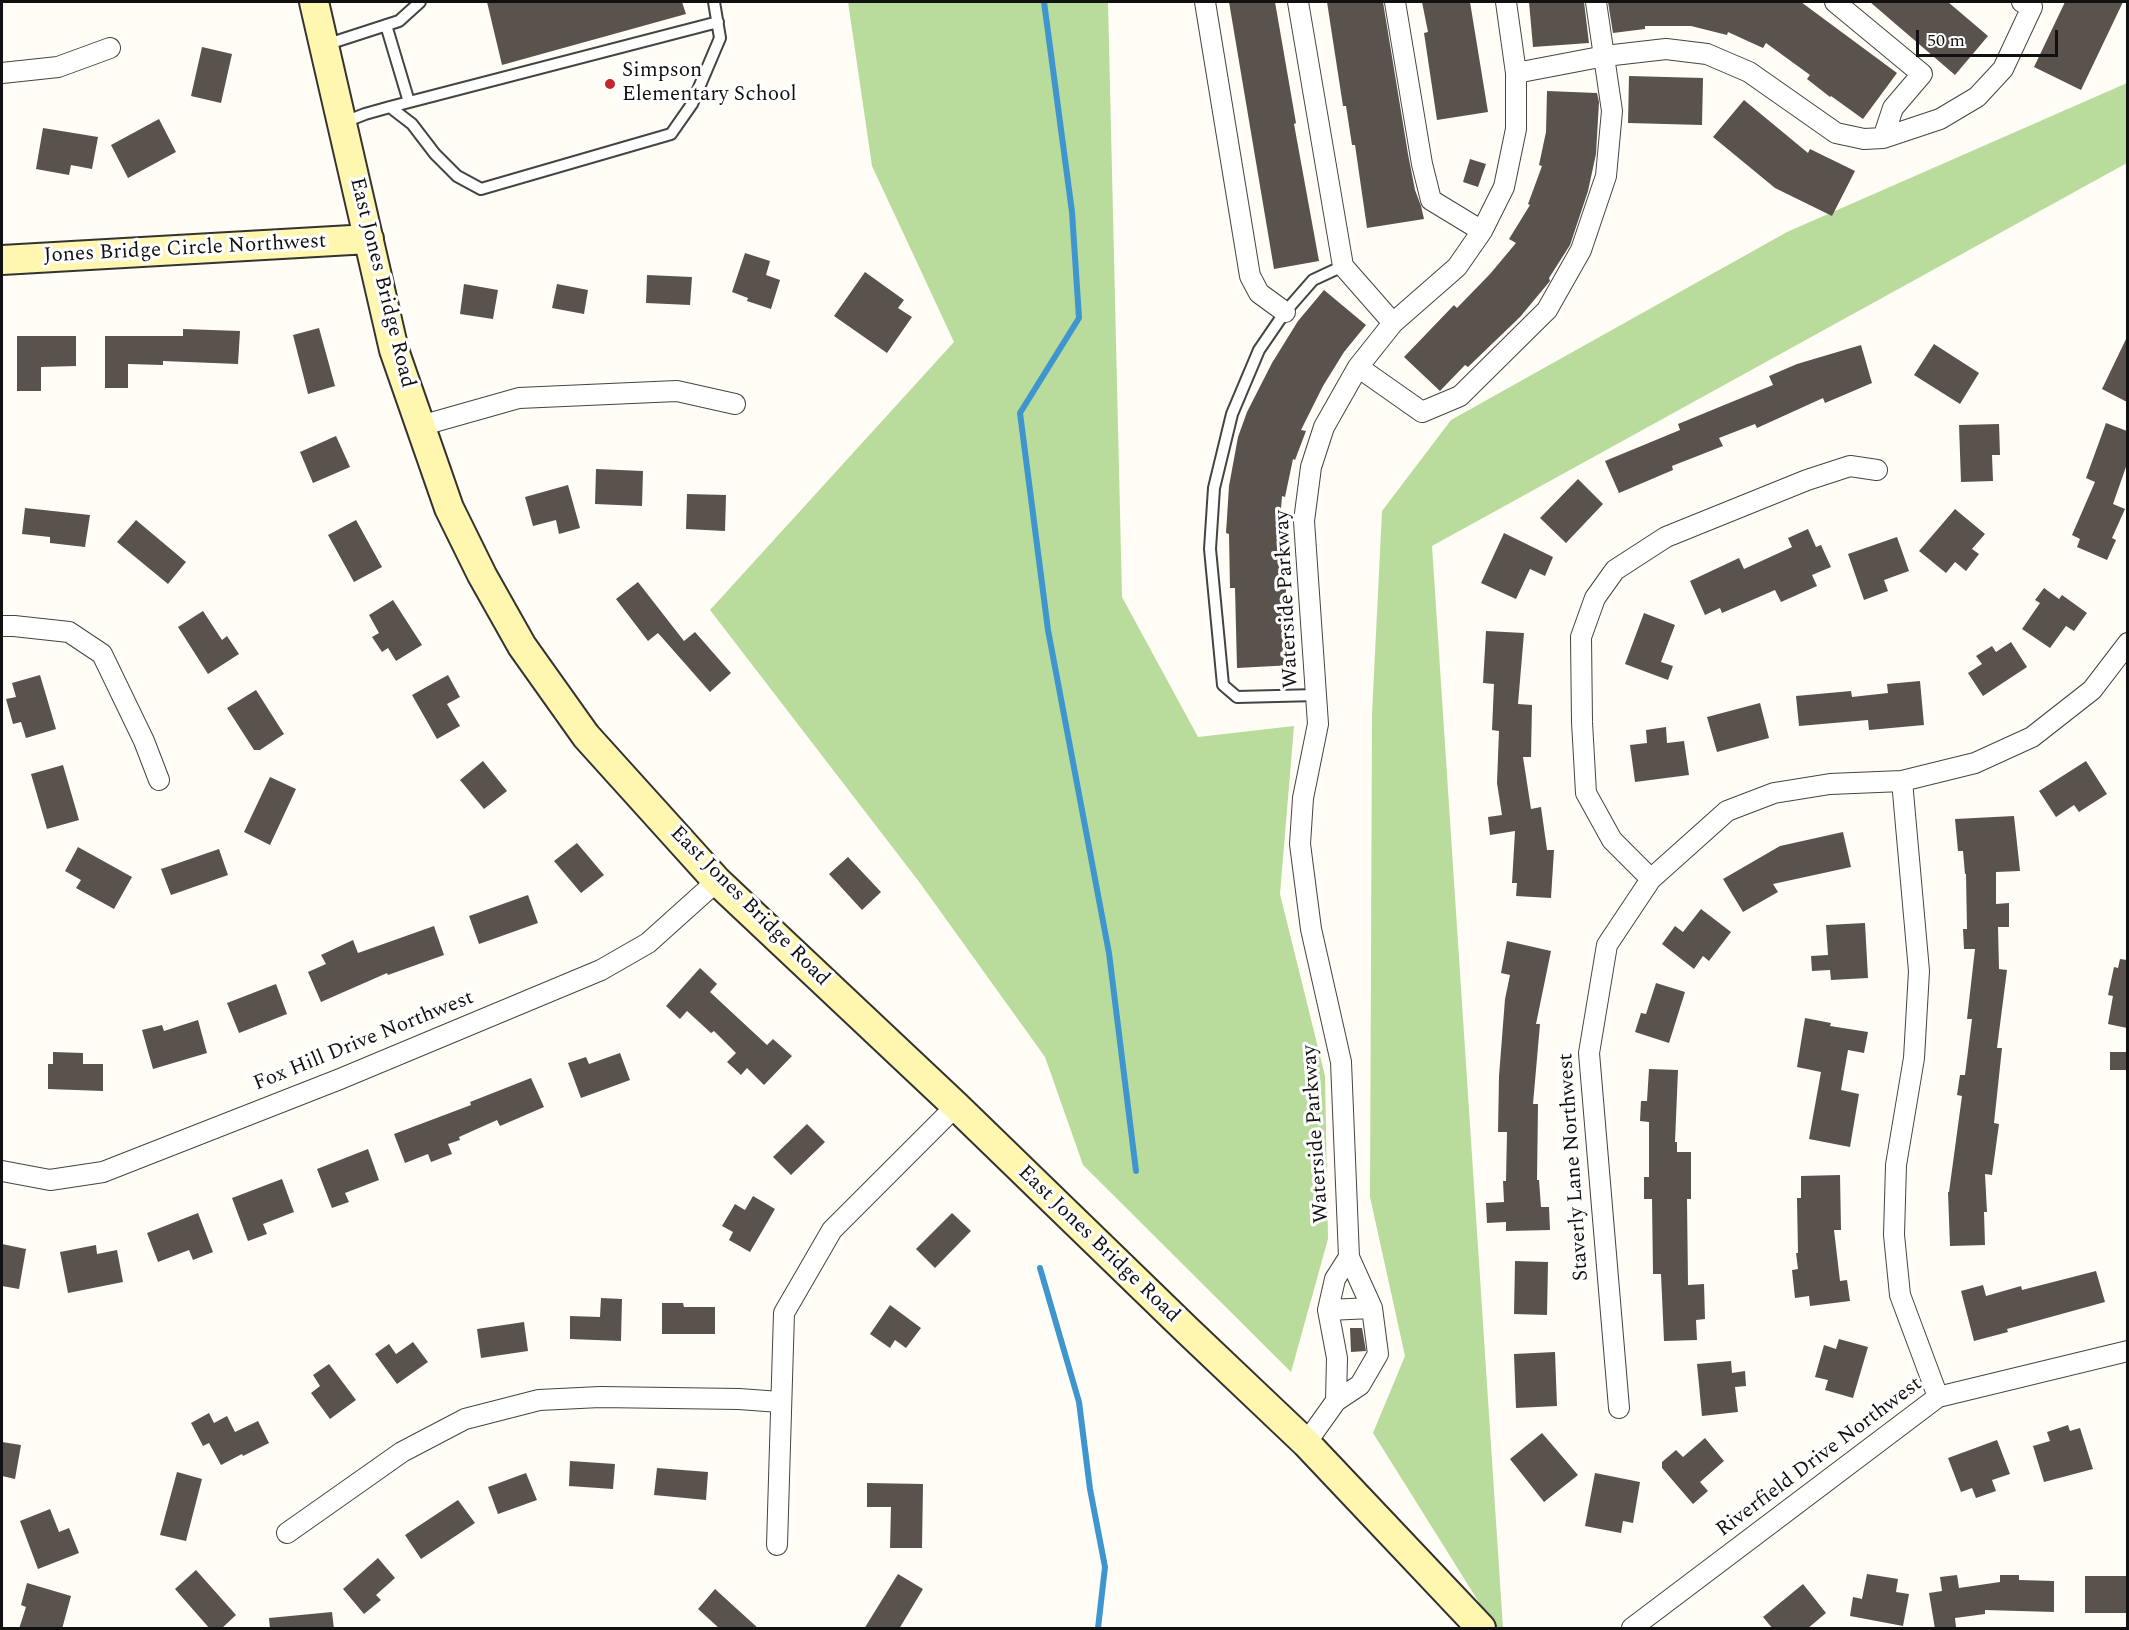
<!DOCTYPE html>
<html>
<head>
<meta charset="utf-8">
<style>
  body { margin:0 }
  #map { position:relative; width:2129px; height:1630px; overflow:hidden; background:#fffdf5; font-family:Spectral,serif }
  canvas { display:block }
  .frame { position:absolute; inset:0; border:3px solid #111; pointer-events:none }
  .scale { position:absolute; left:1916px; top:30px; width:142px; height:27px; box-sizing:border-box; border:3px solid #111; border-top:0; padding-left:8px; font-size:18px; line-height:21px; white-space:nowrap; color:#111; -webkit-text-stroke:4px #fff; paint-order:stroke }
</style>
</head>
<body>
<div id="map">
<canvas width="2129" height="1630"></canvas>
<div class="frame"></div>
<div class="scale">50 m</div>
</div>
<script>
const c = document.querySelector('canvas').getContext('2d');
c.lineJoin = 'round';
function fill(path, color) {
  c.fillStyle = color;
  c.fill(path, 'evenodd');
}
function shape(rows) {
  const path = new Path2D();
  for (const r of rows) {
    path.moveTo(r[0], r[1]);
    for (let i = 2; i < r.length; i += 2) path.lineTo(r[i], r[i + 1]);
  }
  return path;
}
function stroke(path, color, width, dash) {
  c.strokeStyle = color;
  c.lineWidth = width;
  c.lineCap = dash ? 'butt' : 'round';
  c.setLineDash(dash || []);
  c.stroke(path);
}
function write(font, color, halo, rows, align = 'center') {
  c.font = font + ' Spectral,serif';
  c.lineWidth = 6;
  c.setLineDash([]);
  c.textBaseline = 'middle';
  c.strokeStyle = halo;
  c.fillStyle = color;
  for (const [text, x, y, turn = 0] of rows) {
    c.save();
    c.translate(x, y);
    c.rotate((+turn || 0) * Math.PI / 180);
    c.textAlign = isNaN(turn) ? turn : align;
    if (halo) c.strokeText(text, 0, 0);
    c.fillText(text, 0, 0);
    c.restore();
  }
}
const forest = shape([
  [848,2,1108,2,1122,597,1198,737,1294,726,1280,894,1325,1076,1328,1239,1291,1372,1083,1165,1045,1057,920,883,710,610,954,342,872,166],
  [2127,83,2127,163,1432,546,1503,1628,1495,1628,1373,1433,1405,1356,1370,1197,1372,714,1382,511,1451,420,1787,232]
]);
const stream = shape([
  [1044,2,1072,212,1079,318,1020,413,1048,630,1109,953,1136,1171],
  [1040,1268,1079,1402,1090,1489,1105,1567,1098,1628]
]);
const building = shape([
  [487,2,682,2,686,14,502,65],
  [1229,2,1275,2,1296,123,1294,124,1319,261,1274,269],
  [1327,2,1383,2,1408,154,1415,190,1421,206,1424,219,1367,228,1355,145,1352,145,1346,106,1343,106],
  [1422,2,1470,2,1488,112,1437,120,1424,33,1428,32],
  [1529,2,1584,2,1589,43,1533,47],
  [1608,2,1801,2,1897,73,1863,119,1831,96,1830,97,1807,79,1810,75,1766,43,1763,48,1728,32,1727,35,1691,26,1645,26,1645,29,1613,33],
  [1870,2,1948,2,1988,36,1955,75],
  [2065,2,2123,2,2081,90,2034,67],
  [202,47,232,54,221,103,191,96],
  [1629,76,1703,78,1702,125,1628,123],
  [1547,91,1597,93,1599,102,1596,154,1588,191,1570,245,1549,278,1550,281,1520,317,1468,367,1465,365,1440,391,1404,357,1454,305,1457,308,1490,274,1516,243,1509,239,1530,205,1528,204,1542,166,1539,165,1546,132],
  [1744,100,1808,153,1810,149,1855,171,1832,216,1775,188,1713,137],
  [159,119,176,152,128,178,111,145],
  [43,128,98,137,92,169,71,165,69,175,36,169],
  [1470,159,1486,164,1478,187,1463,182],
  [745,253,770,261,766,275,780,280,771,309,747,301,748,298,732,292],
  [865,272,904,300,898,308,912,317,887,353,834,316],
  [647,275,692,277,690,305,646,303],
  [464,284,498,290,493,319,460,314],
  [557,284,588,290,584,314,552,308],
  [1324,290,1366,325,1344,352,1323,386,1301,430,1306,431,1295,460,1293,459,1285,497,1282,496,1277,558,1286,557,1286,597,1291,597,1293,665,1237,668,1235,588,1230,588,1229,534,1226,533,1229,486,1238,437,1247,412,1272,363,1298,321],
  [319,328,335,386,308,394,293,335],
  [183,329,240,331,238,364,163,361,163,365,128,364,128,388,105,388,105,336,183,336],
  [17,336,76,336,76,366,41,367,41,391,17,391],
  [2127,337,2127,402,2102,389],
  [1934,344,1979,373,1960,404,1914,375],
  [1861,345,1872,383,1825,403,1823,398,1757,428,1755,424,1719,438,1723,446,1672,466,1673,470,1619,493,1605,461,1680,430,1678,424,1773,385,1769,376,1797,364],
  [2106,423,2127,431,2127,464,2113,504,2125,509,2112,538,2116,540,2107,560,2077,547,2080,539,2072,535,2095,482,2086,478],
  [1999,424,2000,455,1992,455,1993,481,1961,482,1959,425],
  [336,436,350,467,313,483,300,452],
  [596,469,643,471,642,506,595,504],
  [1578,479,1603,504,1566,543,1540,518],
  [568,485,580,528,559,534,556,520,533,526,525,497],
  [687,494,726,495,725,531,686,529],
  [25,508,90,515,85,547,50,543,50,537,22,534],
  [1955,509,1985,534,1972,549,1979,554,1966,571,1955,562,1946,573,1919,551],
  [136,520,186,562,168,584,117,542],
  [356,520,382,567,354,582,328,535],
  [1808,529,1816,547,1821,545,1831,567,1812,575,1817,586,1781,602,1775,590,1722,613,1720,608,1705,615,1690,581,1739,558,1744,569,1792,547,1788,538],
  [1504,533,1553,557,1545,576,1530,569,1516,599,1481,583],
  [1897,537,1909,571,1884,580,1888,591,1864,600,1848,554],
  [638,582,684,641,695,632,731,673,710,692,658,633,648,641,616,599],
  [2044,588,2059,599,2062,595,2087,613,2074,631,2066,626,2050,648,2022,629,2040,603,2035,600],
  [393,600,422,645,396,661,388,648,382,652,372,637,379,633,369,615],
  [203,611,222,640,227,636,239,654,208,674,178,627],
  [1644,613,1675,625,1661,662,1673,666,1668,680,1625,664],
  [1486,631,1524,633,1518,704,1532,705,1531,757,1523,757,1531,809,1541,807,1547,850,1554,850,1551,898,1516,896,1517,883,1512,883,1515,831,1490,835,1488,817,1502,815,1497,783,1499,731,1492,730,1494,684,1483,683],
  [2011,642,2027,667,1983,696,1968,673,1982,664,1976,656,1992,646,1996,652],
  [40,675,56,729,26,738,21,722,13,724,6,699,16,697,12,683],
  [448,675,460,697,447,704,460,726,437,739,412,695],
  [1920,681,1924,725,1869,730,1868,720,1799,726,1796,696,1851,691,1852,697,1888,693,1887,684],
  [256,690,284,734,260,750,254,750,227,708],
  [1760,703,1769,738,1717,752,1707,717],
  [1666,727,1667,743,1684,741,1689,775,1635,782,1630,745,1647,743,1646,730],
  [483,761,507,791,484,809,460,780],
  [2086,761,2107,794,2079,812,2074,805,2056,817,2039,791],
  [63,765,79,820,47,829,31,774],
  [270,777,296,789,270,845,244,832],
  [2014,816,2020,871,1996,872,1996,904,2009,903,2009,927,1998,927,1999,969,2007,970,1997,1048,2002,1048,1994,1123,1999,1124,1992,1175,1985,1174,1987,1212,1984,1212,1985,1245,1950,1246,1948,1192,1949,1192,1962,1096,1957,1095,1960,1075,1965,1075,1972,1019,1967,1019,1975,949,1964,949,1963,929,1967,929,1966,874,1965,874,1963,851,1958,851,1955,819],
  [1843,832,1851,867,1773,884,1778,892,1743,912,1723,879,1780,846],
  [577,843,604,875,581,893,554,861],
  [78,847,132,877,114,909,76,888,81,880,65,871],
  [219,849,228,875,171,895,161,869],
  [848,857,881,892,862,910,829,874],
  [528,895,538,923,479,944,469,916],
  [1701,909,1731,932,1709,961,1703,956,1694,969,1662,944,1675,926,1683,932],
  [1865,923,1868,978,1831,980,1830,970,1812,971,1811,956,1828,955,1826,925],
  [434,926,444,955,388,975,387,973,321,1002,308,972,326,964,321,955,353,940,358,953],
  [1507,941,1551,951,1536,1024,1540,1024,1533,1104,1538,1104,1537,1180,1539,1180,1541,1207,1549,1207,1550,1230,1506,1231,1506,1222,1487,1223,1486,1203,1504,1202,1503,1181,1506,1181,1507,1132,1498,1132,1499,1076,1505,999,1510,975,1501,973],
  [2120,959,2127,960,2127,1028,2108,1024,2113,996,2108,995,2114,967,2118,968],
  [700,968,717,984,710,992,767,1045,773,1039,792,1056,764,1085,747,1068,741,1075,727,1062,736,1053,714,1031,711,1033,687,1011,680,1019,666,1006],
  [1656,983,1685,992,1669,1043,1635,1032,1641,1013,1646,1014],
  [276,984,287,1014,239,1033,227,1003],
  [1805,1018,1831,1023,1830,1026,1868,1032,1864,1053,1848,1050,1841,1090,1859,1094,1850,1147,1809,1139,1821,1072,1797,1067],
  [198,1020,207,1053,153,1069,142,1030,162,1025,164,1031],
  [53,1052,83,1053,83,1064,103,1064,103,1091,48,1089,48,1064,53,1064],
  [2110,1052,2127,1052,2127,1070,2110,1070],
  [620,1053,630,1080,581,1098,568,1063,586,1057,589,1064],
  [1649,1069,1678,1070,1675,1142,1677,1142,1677,1152,1691,1152,1691,1199,1687,1199,1688,1285,1704,1284,1705,1319,1696,1320,1697,1340,1664,1341,1661,1274,1653,1274,1652,1199,1644,1199,1644,1177,1649,1177,1649,1122,1640,1121,1641,1101,1647,1101],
  [531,1078,544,1107,500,1126,497,1120,459,1137,460,1140,448,1144,452,1154,431,1162,428,1154,405,1163,394,1134,471,1105,470,1102],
  [807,1124,825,1142,791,1175,773,1157],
  [368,1149,379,1180,345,1193,349,1202,332,1208,317,1169],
  [1840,1175,1841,1230,1834,1230,1840,1281,1847,1280,1850,1301,1810,1306,1809,1296,1795,1298,1792,1270,1798,1269,1796,1253,1798,1253,1797,1198,1801,1198,1801,1176],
  [282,1179,294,1212,263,1224,267,1234,248,1241,232,1198],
  [753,1196,775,1209,750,1252,729,1240,733,1232,722,1226,735,1204,745,1210],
  [198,1213,213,1252,193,1260,189,1250,158,1262,147,1233],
  [952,1213,971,1231,935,1268,916,1249],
  [2,1244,26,1249,19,1289,2,1286],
  [96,1245,97,1254,117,1250,123,1282,68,1293,60,1252],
  [1515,1261,1548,1262,1547,1315,1514,1314],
  [2096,1271,2105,1302,2007,1329,2008,1332,1974,1341,1961,1291,1983,1285,1986,1296,2021,1286,2022,1290],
  [601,1298,622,1299,621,1341,570,1339,570,1316,600,1317],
  [662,1303,683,1303,684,1307,715,1307,715,1334,662,1334],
  [890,1305,921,1328,906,1348,895,1340,890,1348,870,1334],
  [524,1322,528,1351,481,1358,477,1329],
  [1350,1328,1362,1328,1366,1351,1351,1352],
  [1839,1339,1868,1347,1853,1398,1825,1390,1828,1380,1815,1377,1824,1345,1836,1349],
  [413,1342,428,1362,397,1384,375,1354,389,1344,396,1354],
  [1555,1352,1557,1406,1516,1408,1514,1354],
  [1731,1361,1732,1373,1745,1371,1746,1386,1735,1387,1738,1412,1702,1416,1697,1364],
  [329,1364,356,1400,330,1419,311,1393,320,1386,313,1375],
  [209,1413,214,1423,227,1416,235,1432,258,1421,269,1443,243,1456,242,1454,221,1465,209,1443,203,1446,191,1423],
  [2068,1425,2070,1431,2080,1428,2093,1469,2044,1482,2033,1446,2050,1441,2047,1432],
  [1542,1433,1578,1475,1544,1502,1510,1459],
  [1705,1438,1724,1461,1700,1482,1708,1491,1693,1504,1662,1468,1662,1462,1676,1450,1683,1457],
  [1997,1440,2010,1474,1992,1480,1996,1491,1976,1498,1972,1488,1961,1492,1948,1458],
  [2,1442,21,1445,15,1479,2,1476],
  [570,1461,615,1464,613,1489,569,1486],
  [657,1468,708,1472,706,1500,654,1495],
  [177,1472,202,1479,186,1541,160,1535],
  [526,1473,537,1500,498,1514,488,1487],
  [1595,1473,1640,1482,1633,1523,1623,1521,1621,1533,1585,1526],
  [867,1483,923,1484,922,1548,890,1548,891,1507,867,1507],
  [458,1500,475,1523,421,1559,405,1535],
  [50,1509,59,1532,69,1528,79,1553,38,1569,20,1521],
  [378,1558,395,1578,376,1595,381,1600,364,1614,343,1589],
  [196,1570,236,1615,221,1629,210,1629,175,1589],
  [898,1574,923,1589,899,1629,864,1629],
  [1867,1574,1898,1579,1896,1592,1909,1594,1903,1626,1850,1616,1853,1597,1862,1599],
  [1957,1575,1959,1588,2000,1582,2000,1575,2019,1575,2019,1580,2054,1581,2054,1612,1985,1610,1985,1614,1955,1618,1956,1627,1935,1629,1929,1593,1942,1591,1940,1577],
  [2085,1576,2127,1576,2127,1613,2085,1613],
  [27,1583,71,1596,62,1629,19,1629,26,1607,21,1605],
  [1803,1584,1826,1613,1807,1629,1773,1629,1763,1617],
  [715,1589,759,1629,720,1629,698,1609],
  [332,1612,334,1629,270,1629,269,1618]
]);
const lane = shape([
  [386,25,409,102],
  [325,45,399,21,420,2],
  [390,107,412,124,435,154,457,176,481,189,671,134,692,104,720,38,714,2],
  [342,123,365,114,390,107,718,22],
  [1317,695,1237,697,1223,685,1210,549,1214,488,1232,414,1259,350,1285,312,1313,280,1343,266]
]);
const street = shape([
  [1205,2,1250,276,1259,293,1285,312],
  [1298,2,1343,266,1393,323],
  [1395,2,1422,164,1431,200,1482,231],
  [1835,2,1922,74,1893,108,1883,138],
  [2,73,58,67,110,48],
  [1516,73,1605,56,1666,49,1707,54,1749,72,1836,133,1864,139,1883,138,1940,119,1977,97,2003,69,2032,7,2022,2],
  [1358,367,1422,412,1460,396,1547,310,1581,250,1606,176,1612,111,1596,2],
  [420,426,519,398,677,391,735,404],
  [2,626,14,626,69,632,102,654,144,741,159,780],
  [1902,781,1919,971,1914,1058,1896,1165,1894,1235,1900,1295,1938,1397],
  [1651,879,1612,840,1586,793,1582,722,1581,637,1595,598,1615,570,1666,537,1807,480,1850,466,1877,470],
  [2,1171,50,1180,103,1172,340,1079,601,970,648,943,717,881],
  [1328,1310,1372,1308],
  [1336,1401,1337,1358,1328,1310,1335,1279,1349,1257],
  [1619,1408,1589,1053,1607,945,1651,879,1727,811,1774,793,1830,784,1902,781,1975,763,2032,737,2092,690,2128,643],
  [1306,1443,1336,1401,1360,1385,1378,1354,1372,1308,1349,1257,1341,1062,1311,929,1300,844,1303,798,1318,724,1304,521,1311,467,1324,427,1358,367,1393,323,1457,267,1482,231,1504,187,1516,129,1516,73,1506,2],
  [287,1533,402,1452,465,1419,539,1400,600,1397,739,1399,780,1402],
  [777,1545,784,1313,832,1230,956,1106],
  [1632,1628,1938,1397,2128,1351]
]);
const secondary = shape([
  [314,2,394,350,449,508,482,575,522,646,586,736,717,881,956,1106,1188,1331,1306,1443,1481,1628],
  [2,260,369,239]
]);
const markers = [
  [610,84,6,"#c4262e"]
];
const poiNames = [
  ["Simpson",622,72],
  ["Elementary School",622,96]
];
const streetNames = [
  ["Jones Bridge Circle Northwest",185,250,-3],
  ["East Jones Bridge Road",381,283,76],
  ["Waterside Parkway",1288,599,-93],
  ["East Jones Bridge Road",749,907,45],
  ["Fox Hill Drive Northwest",364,1042,-22],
  ["Waterside Parkway",1317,1134,-94],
  ["Staverly Lane Northwest",1575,1167,-94],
  ["East Jones Bridge Road",1098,1245,44],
  ["Riverfield Drive Northwest",1820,1458,-37]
];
fill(forest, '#b9dc9c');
stroke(stream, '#3f96cf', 6);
fill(building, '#5a524d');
stroke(lane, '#444', 14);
stroke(street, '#444', 22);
stroke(secondary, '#333', 32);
stroke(lane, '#fff', 10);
stroke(street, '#fff', 20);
stroke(secondary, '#fff6b0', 28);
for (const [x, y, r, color] of markers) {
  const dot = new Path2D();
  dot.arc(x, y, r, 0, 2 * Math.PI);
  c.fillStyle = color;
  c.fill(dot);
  stroke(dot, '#fff', 2);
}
write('21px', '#111', '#fff', poiNames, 'left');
write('21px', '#111', '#fff', streetNames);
</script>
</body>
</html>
